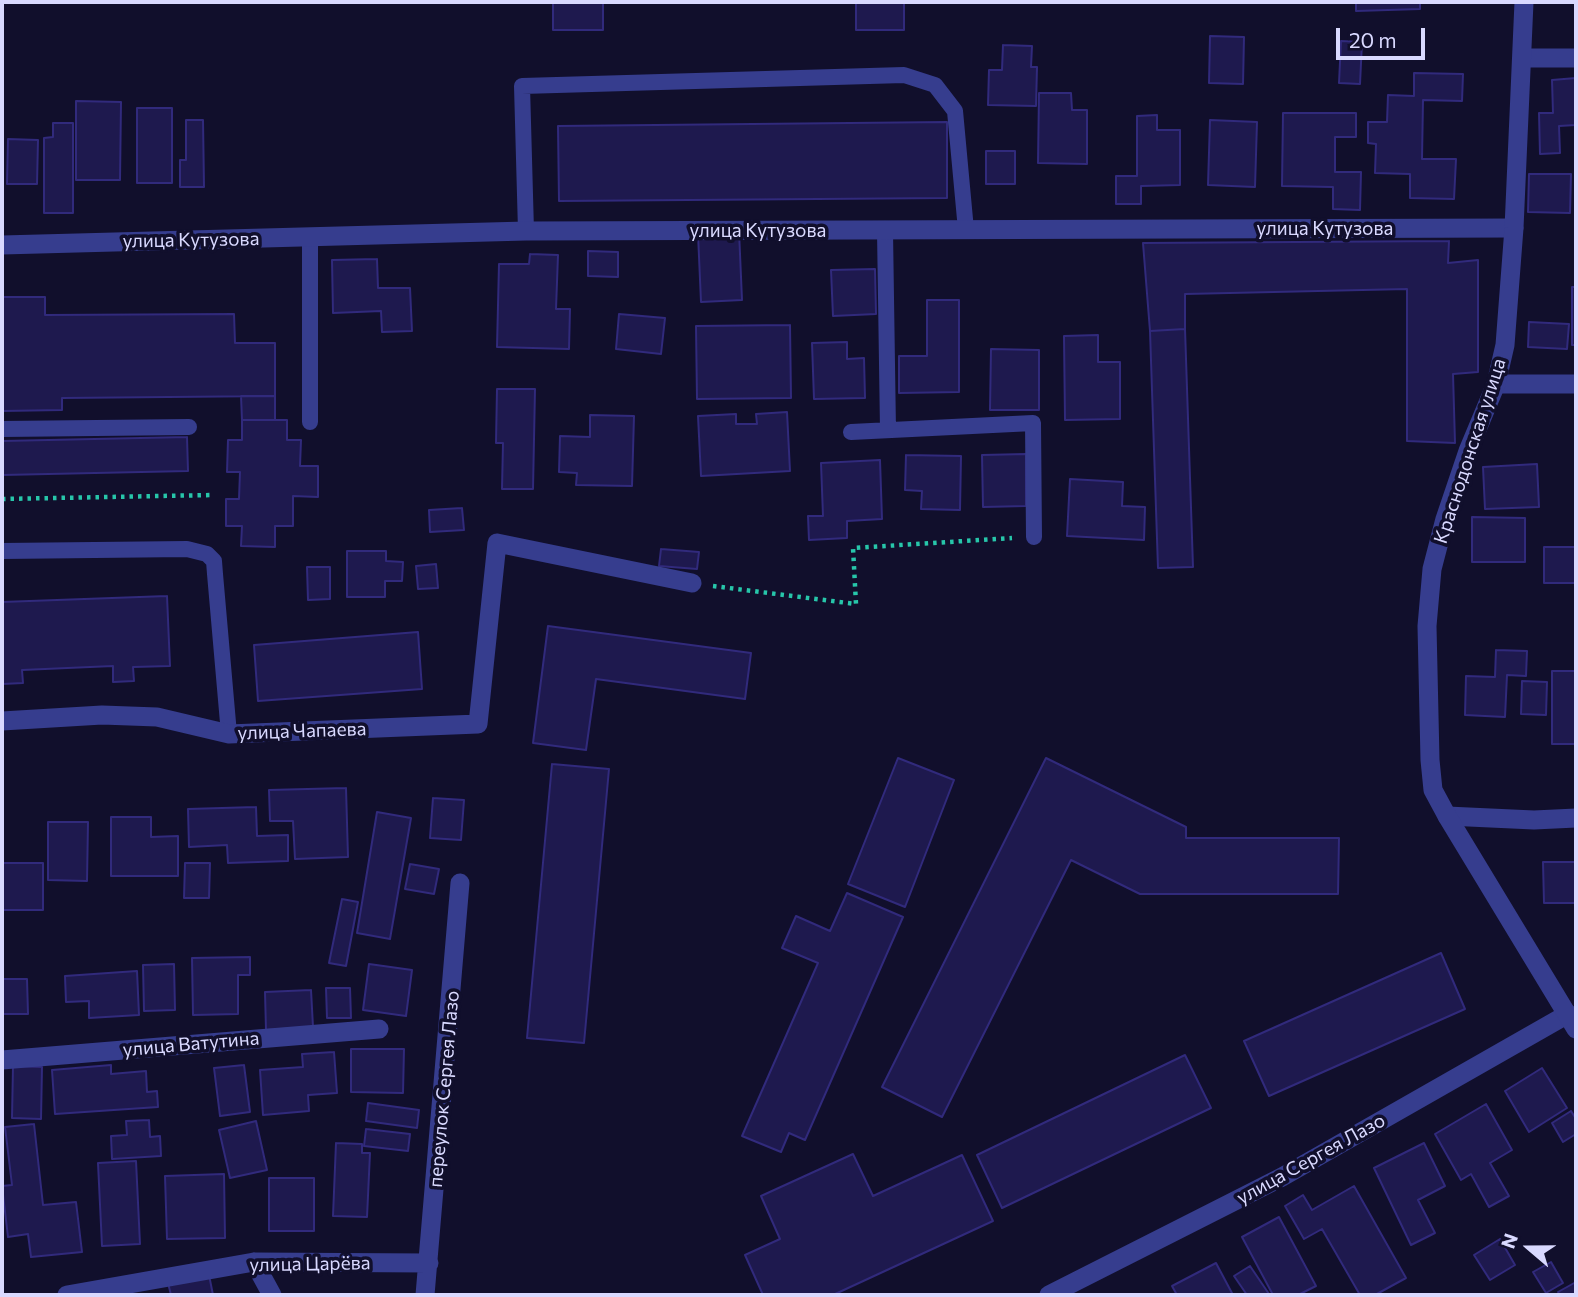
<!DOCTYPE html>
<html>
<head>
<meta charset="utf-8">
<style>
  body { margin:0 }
  #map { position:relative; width:1578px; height:1297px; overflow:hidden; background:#110f2c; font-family:Commissioner,sans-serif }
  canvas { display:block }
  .frame { position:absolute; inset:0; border:4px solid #d9d9ff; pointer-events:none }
  .north { position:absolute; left:1494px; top:1213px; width:70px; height:70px; -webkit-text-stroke:5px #110f2c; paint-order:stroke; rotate:290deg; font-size:19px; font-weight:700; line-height:28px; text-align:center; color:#d9d9ff }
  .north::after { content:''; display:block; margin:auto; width:24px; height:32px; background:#d9d9ff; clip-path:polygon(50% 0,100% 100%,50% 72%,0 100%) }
  .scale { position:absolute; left:1336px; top:28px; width:89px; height:32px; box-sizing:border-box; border:4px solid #d9d9ff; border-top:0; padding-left:9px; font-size:21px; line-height:24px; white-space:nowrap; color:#d9d9ff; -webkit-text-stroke:5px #110f2c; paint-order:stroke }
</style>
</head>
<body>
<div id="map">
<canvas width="1578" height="1297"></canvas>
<div class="frame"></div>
<div class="north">N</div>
<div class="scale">20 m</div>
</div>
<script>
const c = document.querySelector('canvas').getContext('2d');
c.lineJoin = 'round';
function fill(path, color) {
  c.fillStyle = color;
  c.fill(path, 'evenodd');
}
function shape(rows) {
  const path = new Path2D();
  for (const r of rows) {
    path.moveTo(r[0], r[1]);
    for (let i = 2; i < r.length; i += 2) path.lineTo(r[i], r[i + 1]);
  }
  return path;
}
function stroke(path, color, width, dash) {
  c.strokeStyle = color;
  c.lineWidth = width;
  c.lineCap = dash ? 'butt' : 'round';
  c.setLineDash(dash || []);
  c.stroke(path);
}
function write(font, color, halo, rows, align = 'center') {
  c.font = font + ' Commissioner,sans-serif';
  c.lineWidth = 7;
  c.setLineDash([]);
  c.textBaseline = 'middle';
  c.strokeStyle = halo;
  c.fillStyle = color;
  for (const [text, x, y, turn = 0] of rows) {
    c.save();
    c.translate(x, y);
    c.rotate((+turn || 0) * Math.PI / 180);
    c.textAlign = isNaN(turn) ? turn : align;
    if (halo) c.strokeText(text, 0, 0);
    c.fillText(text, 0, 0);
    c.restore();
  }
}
const building = shape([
  [553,2,603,2,603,30,553,30,553,2],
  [856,2,904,2,904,30,856,30,856,2],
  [1356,2,1420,2,1420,9,1356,11,1356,2],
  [1210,36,1244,37,1243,84,1209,83,1210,36],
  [1341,41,1362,42,1360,84,1339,83,1341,41],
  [1003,45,1032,46,1031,67,1037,67,1036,106,988,105,989,70,1002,70,1003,45],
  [1414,73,1463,74,1462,101,1423,100,1422,159,1456,159,1454,199,1410,198,1410,174,1375,173,1376,144,1368,143,1368,122,1387,122,1388,95,1414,96,1414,73],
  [1576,78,1576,125,1559,126,1560,153,1540,154,1539,113,1553,113,1552,80,1576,78],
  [1039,93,1071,93,1072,110,1087,110,1087,164,1038,163,1039,93],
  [76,101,121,102,120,180,76,180,76,101],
  [137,108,172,108,172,183,137,183,137,108],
  [1283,113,1356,113,1356,137,1335,137,1335,172,1361,172,1360,210,1333,209,1333,187,1282,186,1283,113],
  [1157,115,1157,130,1180,130,1180,185,1141,186,1141,204,1116,204,1116,176,1137,176,1137,116,1157,115],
  [186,120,203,120,204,187,180,187,180,160,186,160,186,120],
  [1210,120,1257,122,1255,187,1208,185,1210,120],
  [947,122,947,198,559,201,558,126,947,122],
  [53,123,73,123,73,213,44,213,44,138,53,137,53,123],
  [8,139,38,140,37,184,7,184,8,139],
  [986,151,1015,151,1015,184,986,184,986,151],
  [1529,174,1571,174,1570,213,1528,212,1529,174],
  [739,231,742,300,701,302,698,234,739,231],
  [1449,241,1448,263,1478,260,1478,372,1453,374,1455,443,1407,441,1407,289,1185,294,1185,329,1150,331,1143,243,1449,241],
  [588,251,618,252,618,277,588,276,588,251],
  [530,254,558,255,556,309,570,309,569,349,497,347,499,264,529,264,530,254],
  [377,259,378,288,410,288,412,331,382,332,381,311,333,313,332,260,377,259],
  [875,269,876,314,833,316,831,270,875,269],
  [1572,287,1576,287,1576,345,1572,345,1572,287],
  [2,297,45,297,45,315,234,314,235,343,275,343,275,396,62,398,62,410,2,411,2,297],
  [927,300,959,300,959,392,899,393,899,356,927,356,927,300],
  [619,314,665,318,661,354,616,349,619,314],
  [1529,322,1569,324,1567,349,1528,347,1529,322],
  [790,325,791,398,697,399,696,326,790,325],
  [1185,329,1193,567,1158,568,1150,331,1185,329],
  [1098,335,1098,362,1120,362,1120,419,1065,420,1064,336,1098,335],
  [847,342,847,359,864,358,865,398,814,399,812,343,847,342],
  [991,349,1039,350,1039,410,990,410,991,349],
  [497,389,535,389,533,489,502,489,503,443,496,443,497,389],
  [241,396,275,396,275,420,242,420,241,396],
  [787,412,790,471,701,476,698,416,736,414,736,424,757,424,756,414,787,412],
  [590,415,634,416,632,486,576,485,577,473,559,472,560,436,590,437,590,415],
  [242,420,287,420,287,440,301,440,300,466,318,466,318,497,293,496,293,526,275,526,275,547,241,546,242,526,226,526,226,499,239,499,240,472,227,472,228,440,242,440,242,420],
  [187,437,188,471,2,475,2,441,187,437],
  [1026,454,1026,506,983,507,982,455,1026,454],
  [906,455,961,456,960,510,921,509,922,491,905,490,906,455],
  [880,460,882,519,847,521,847,538,809,540,808,516,823,516,821,463,880,460],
  [1537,464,1539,507,1485,509,1483,467,1537,464],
  [1070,479,1123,482,1122,506,1145,507,1144,540,1067,536,1070,479],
  [462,508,464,530,430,532,429,510,462,508],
  [1472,517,1525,518,1525,562,1472,562,1472,517],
  [1544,547,1576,547,1576,583,1544,583,1544,547],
  [661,549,699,552,697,569,659,566,661,549],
  [347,551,386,551,386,561,403,562,402,581,385,581,385,597,347,597,347,551],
  [436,564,438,588,418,589,416,566,436,564],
  [307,567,330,567,330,599,308,600,307,567],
  [167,596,170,666,133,667,134,681,113,682,113,666,22,670,23,683,2,684,2,602,167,596],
  [548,626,751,653,745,699,596,679,586,750,533,743,548,626],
  [418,632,422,689,258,701,254,645,418,632],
  [1496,650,1527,651,1526,676,1507,675,1505,717,1465,715,1466,676,1495,677,1496,650],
  [1552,671,1576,671,1576,744,1552,744,1552,671],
  [1522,681,1547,682,1546,715,1521,714,1522,681],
  [898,758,954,780,905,907,848,884,898,758],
  [1046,758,1186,827,1186,838,1339,838,1338,894,1140,894,1071,860,942,1117,882,1087,1046,758],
  [552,764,609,769,584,1043,527,1038,552,764],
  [346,788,348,857,295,859,293,821,270,821,269,790,346,788],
  [433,798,464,800,461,840,430,838,433,798],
  [256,807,257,836,288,835,288,861,228,863,227,845,189,847,188,809,256,807],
  [377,812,411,818,390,939,357,933,377,812],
  [111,817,151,817,151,837,178,836,178,876,111,876,111,817],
  [48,822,88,822,87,881,48,880,48,822],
  [1543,862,1576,862,1576,903,1544,903,1543,862],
  [2,863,43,863,43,910,2,910,2,863],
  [185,863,210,863,209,898,184,898,185,863],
  [410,864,439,869,434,894,405,889,410,864],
  [847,893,903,917,805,1140,789,1133,781,1152,742,1136,818,963,782,948,796,916,830,931,847,893],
  [342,899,358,902,346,966,329,963,342,899],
  [1441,953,1465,1009,1269,1096,1244,1041,1441,953],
  [250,957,250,975,238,975,238,1014,193,1015,192,958,250,957],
  [174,964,175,1010,144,1011,143,965,174,964],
  [369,964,412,970,406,1016,363,1010,369,964],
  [137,971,139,1015,89,1018,89,1001,66,1002,65,976,137,971],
  [2,979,27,979,28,1014,2,1014,2,979],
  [326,988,350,988,351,1018,327,1018,326,988],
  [311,990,313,1027,266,1030,265,992,311,990],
  [351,1049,404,1049,403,1093,351,1092,351,1049],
  [334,1052,337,1093,308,1095,309,1111,263,1115,260,1070,303,1067,302,1054,334,1052],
  [1185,1055,1211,1108,1002,1208,977,1155,1185,1055],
  [111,1065,111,1074,146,1071,147,1092,157,1091,158,1107,55,1114,52,1070,111,1065],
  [244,1065,250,1112,220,1116,214,1068,244,1065],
  [13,1066,42,1067,41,1119,12,1118,13,1066],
  [1542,1068,1567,1108,1529,1132,1505,1091,1542,1068],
  [368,1103,419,1110,417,1128,366,1121,368,1103],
  [1486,1104,1512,1150,1490,1163,1509,1196,1489,1207,1471,1174,1461,1180,1435,1134,1486,1104],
  [1571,1111,1576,1119,1576,1134,1563,1142,1552,1123,1571,1111],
  [149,1120,150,1137,160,1136,161,1156,112,1159,111,1136,127,1135,126,1121,149,1120],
  [256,1121,267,1170,230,1178,219,1130,256,1121],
  [34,1124,43,1205,76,1202,82,1252,31,1257,28,1234,8,1237,2,1186,12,1185,5,1127,34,1124],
  [366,1129,410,1134,408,1151,364,1146,366,1129],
  [336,1143,362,1144,362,1153,370,1153,367,1217,333,1216,336,1143],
  [1424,1143,1445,1186,1418,1200,1435,1233,1411,1245,1374,1168,1424,1143],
  [853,1154,873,1196,962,1155,993,1221,833,1295,763,1295,745,1255,780,1239,761,1196,853,1154],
  [136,1161,140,1244,102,1246,98,1163,136,1161],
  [224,1174,225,1238,167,1239,165,1176,224,1174],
  [269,1178,314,1178,314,1231,269,1231,269,1178],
  [1354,1186,1406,1278,1375,1295,1360,1295,1322,1229,1304,1239,1285,1206,1303,1195,1312,1210,1354,1186],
  [1279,1217,1316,1286,1298,1295,1273,1295,1242,1237,1279,1217],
  [1500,1239,1515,1265,1490,1280,1474,1255,1500,1239],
  [1551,1262,1563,1283,1546,1293,1533,1272,1551,1262],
  [1216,1263,1233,1295,1177,1295,1172,1286,1216,1263],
  [1250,1266,1269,1294,1267,1295,1247,1295,1234,1276,1250,1266],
  [209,1275,213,1295,171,1295,168,1283,209,1275],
  [1576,1282,1576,1295,1560,1295,1558,1292,1576,1282]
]);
const path = shape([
  [2,499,213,495],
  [713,586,856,604,853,548,1012,538]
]);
const service = shape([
  [526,231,522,86,904,75,935,85,955,111,966,230],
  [885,231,888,430],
  [310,422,310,237],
  [2,429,189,427],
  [851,432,1033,423,1034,537],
  [2,551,187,549,207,554,214,561,215,574,229,734]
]);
const minor = shape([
  [1522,58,1576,58],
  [2,245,526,231,1514,228],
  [1496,384,1576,384],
  [2,721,102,715,157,717,229,734,478,724,497,543,692,583],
  [1447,816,1534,820,1576,818],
  [2,1060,379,1029],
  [254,1262,272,1295],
  [67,1295,254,1262,429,1263],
  [425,1295,460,883],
  [1049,1295,1282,1177,1568,1014]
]);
const tertiary = shape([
  [1524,2,1514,228,1505,345,1496,384,1468,451,1445,519,1432,569,1427,626,1430,760,1433,790,1447,816,1576,1029]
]);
const streetNames = [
  ["улица Кутузова",1325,229],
  ["улица Кутузова",758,231],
  ["улица Кутузова",191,240,-1],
  ["Краснодонская улица",1470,451,-72],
  ["улица Чапаева",302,731,-2],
  ["улица Ватутина",191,1044,-5],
  ["переулок Сергея Лазо",444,1089,-85],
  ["улица Сергея Лазо",1311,1159,-29],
  ["улица Царёва",310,1264,-1]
];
fill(building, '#1e194e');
stroke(building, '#312a7c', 2);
stroke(path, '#27c6aa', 4.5, [3.5, 5]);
stroke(service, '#363d8e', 16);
stroke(minor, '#363d8e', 19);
stroke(tertiary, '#363d8e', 19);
write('19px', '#d9d9ff', '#110f2c', streetNames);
</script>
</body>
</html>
